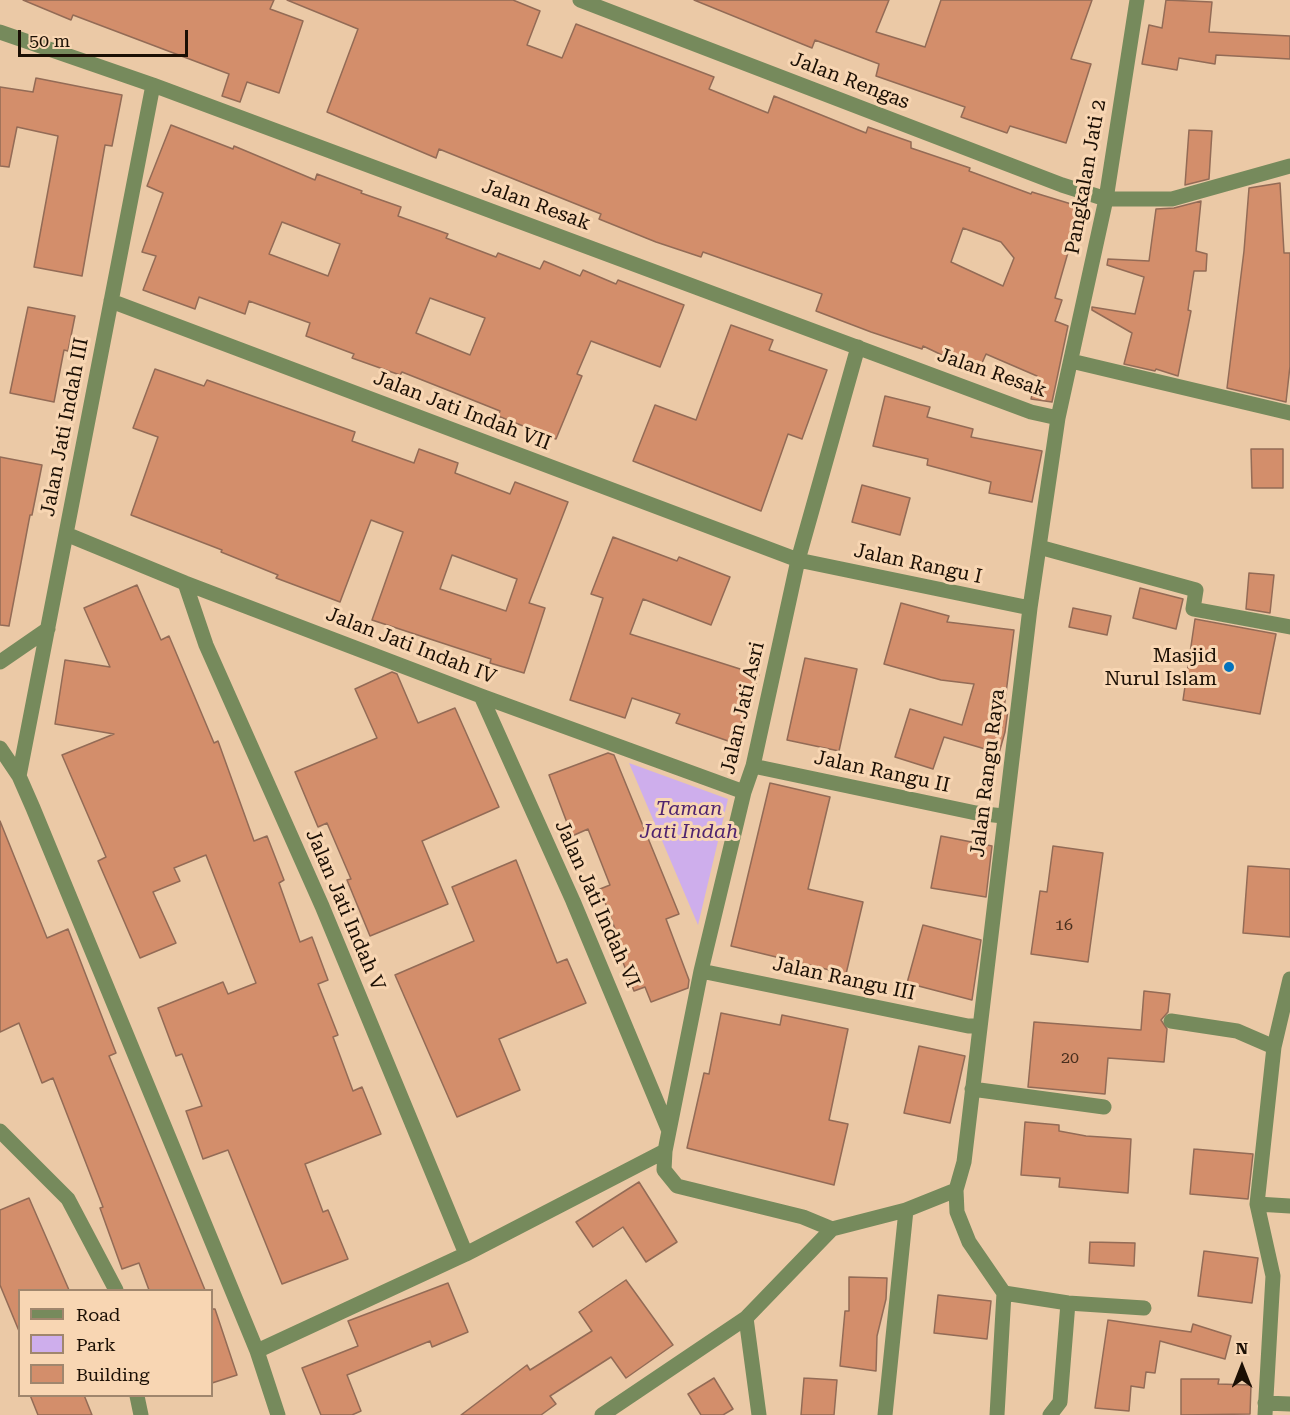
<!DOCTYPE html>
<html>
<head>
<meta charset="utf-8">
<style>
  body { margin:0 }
  #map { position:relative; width:1290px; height:1415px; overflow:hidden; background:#ebc9a6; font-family:"Roboto Serif",serif }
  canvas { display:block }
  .legend { position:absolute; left:18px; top:1289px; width:195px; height:108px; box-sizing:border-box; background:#f8d6b3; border:2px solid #a0866d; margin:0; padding:8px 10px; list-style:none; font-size:18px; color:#1b0f04 }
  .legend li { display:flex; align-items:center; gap:12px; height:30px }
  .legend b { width:30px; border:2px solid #a0866d }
  .north { position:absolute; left:1212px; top:1337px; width:60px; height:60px; -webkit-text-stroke:4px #f8d6b3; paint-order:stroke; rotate:0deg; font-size:16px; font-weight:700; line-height:24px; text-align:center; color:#1b0f04 }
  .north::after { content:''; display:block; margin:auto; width:21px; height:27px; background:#1b0f04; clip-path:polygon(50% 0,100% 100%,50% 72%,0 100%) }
  .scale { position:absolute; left:18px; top:30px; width:170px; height:27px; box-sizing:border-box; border:3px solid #1b0f04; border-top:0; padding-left:8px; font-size:18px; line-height:21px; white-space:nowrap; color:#1b0f04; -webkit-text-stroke:4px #f8d6b3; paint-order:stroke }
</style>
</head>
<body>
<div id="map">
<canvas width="1290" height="1415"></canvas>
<ul class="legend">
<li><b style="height:8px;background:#768a5c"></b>Road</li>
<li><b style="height:16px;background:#ceaeec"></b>Park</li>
<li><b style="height:16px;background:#d38e6b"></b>Building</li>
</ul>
<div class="north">N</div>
<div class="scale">50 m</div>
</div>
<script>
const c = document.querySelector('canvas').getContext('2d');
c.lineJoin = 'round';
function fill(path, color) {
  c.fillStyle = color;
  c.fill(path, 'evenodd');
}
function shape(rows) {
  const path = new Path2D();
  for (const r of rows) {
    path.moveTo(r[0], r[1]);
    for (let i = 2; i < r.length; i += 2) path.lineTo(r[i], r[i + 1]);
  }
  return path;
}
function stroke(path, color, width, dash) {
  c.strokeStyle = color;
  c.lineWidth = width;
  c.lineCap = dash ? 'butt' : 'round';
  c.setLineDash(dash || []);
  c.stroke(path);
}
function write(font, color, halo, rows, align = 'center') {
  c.font = font + ' "Roboto Serif",serif';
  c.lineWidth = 6;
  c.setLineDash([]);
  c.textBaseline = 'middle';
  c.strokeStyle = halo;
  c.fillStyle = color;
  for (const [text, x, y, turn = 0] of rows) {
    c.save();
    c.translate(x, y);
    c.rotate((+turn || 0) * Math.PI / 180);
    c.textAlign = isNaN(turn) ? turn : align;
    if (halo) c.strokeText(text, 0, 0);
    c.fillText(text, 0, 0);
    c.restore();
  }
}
const green = shape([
  [629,763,728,799,698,925]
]);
const building = shape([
  [23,0,274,0,270,9,303,21,279,93,247,82,240,102,222,96,229,74,73,15,71,20,23,0],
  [287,0,513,0,540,11,527,45,562,58,576,24,714,77,709,89,768,113,774,96,866,133,868,127,911,142,911,148,970,168,969,171,1031,194,1032,192,1081,207,1055,298,1062,300,1055,321,1068,326,1052,402,1031,399,1037,376,986,354,978,372,923,346,922,349,871,332,816,311,822,294,703,252,701,257,656,242,599,219,601,214,439,149,436,158,327,112,358,29,287,0],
  [963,228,1001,242,1014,258,1003,286,951,262,963,228],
  [694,0,889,0,876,32,925,47,941,0,1092,0,1071,59,1091,64,1066,143,1010,126,1007,133,961,117,965,107,876,76,879,64,815,40,812,48,694,0],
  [1166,0,1212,2,1209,32,1290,36,1290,59,1216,55,1215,64,1179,58,1177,70,1142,64,1149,25,1162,28,1166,0],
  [36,78,122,95,112,146,105,145,82,276,34,267,58,136,17,127,9,167,0,166,0,87,33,92,36,78],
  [171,125,233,149,234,146,315,180,317,174,362,191,361,193,401,207,398,216,448,234,446,238,496,257,498,253,540,269,544,261,580,276,583,270,616,284,618,280,684,305,660,367,591,341,577,374,582,376,556,439,498,416,500,411,455,393,402,372,400,375,352,358,354,354,306,336,310,323,249,301,245,314,199,297,195,309,143,290,156,256,142,252,163,193,147,186,171,125],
  [282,222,340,244,328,276,269,254,282,222],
  [430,298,485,318,470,355,416,333,430,298],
  [1189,130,1212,131,1209,179,1185,185,1189,130],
  [1280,183,1284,253,1290,253,1290,366,1286,402,1227,388,1244,251,1249,188,1280,183],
  [1201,201,1196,251,1207,254,1206,271,1194,271,1188,310,1191,311,1178,376,1156,369,1155,371,1124,364,1132,333,1092,310,1092,307,1135,314,1144,277,1107,265,1108,259,1149,261,1156,209,1174,208,1201,201],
  [28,307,75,316,68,351,64,350,54,402,10,393,28,307],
  [731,325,773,340,769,350,827,370,802,439,788,434,761,511,633,461,655,405,696,420,731,325],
  [155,369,204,386,207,380,355,432,352,441,414,463,419,449,458,463,455,473,510,494,515,482,568,502,529,603,545,608,524,673,490,663,491,659,372,620,403,532,371,520,340,602,276,578,278,575,221,552,222,550,131,515,158,437,133,428,155,369],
  [452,555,517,579,506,611,440,589,452,555],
  [885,396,930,407,927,417,973,429,971,437,1042,451,1032,502,989,493,991,482,927,465,928,459,873,446,885,396],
  [1251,449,1283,449,1283,488,1252,488,1251,449],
  [0,457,42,465,32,515,30,515,9,626,0,625,0,457],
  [862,485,910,498,900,535,852,522,862,485],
  [613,537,677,561,679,557,730,577,711,625,643,599,630,634,759,675,734,743,676,723,680,714,632,698,625,718,570,700,603,598,591,594,613,537],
  [1249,573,1274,575,1270,613,1246,609,1249,573],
  [137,585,161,640,169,636,214,743,218,741,254,841,267,836,284,880,279,883,300,942,312,937,328,980,318,984,338,1035,333,1037,353,1091,362,1087,381,1134,305,1164,323,1212,328,1210,348,1259,282,1284,228,1150,203,1159,186,1111,202,1106,182,1054,176,1056,158,1008,223,982,228,994,256,983,206,855,174,868,180,881,153,892,176,943,140,958,98,861,106,857,62,755,114,734,55,724,65,660,110,667,84,608,137,585],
  [1140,588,1183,599,1176,629,1133,618,1140,588],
  [901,603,949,616,947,622,1014,630,1004,709,1008,710,1005,732,999,753,944,737,933,769,895,757,910,709,962,725,974,684,941,680,884,664,901,603],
  [1073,608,1111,616,1107,635,1069,627,1073,608],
  [1195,619,1276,634,1260,714,1183,700,1195,619],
  [805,658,857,669,839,751,787,740,805,658],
  [392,672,397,674,418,723,455,708,499,807,422,841,448,904,370,936,347,880,351,879,327,823,318,827,295,772,377,738,355,689,392,672],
  [608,753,614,755,679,914,666,919,689,980,688,988,651,1002,645,987,634,991,616,944,620,942,600,889,610,885,588,829,572,836,549,775,608,753],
  [770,783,830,797,808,889,863,902,846,974,731,946,770,783],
  [0,821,47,938,68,929,116,1053,109,1056,205,1290,149,1290,139,1263,122,1269,100,1208,103,1207,53,1078,42,1083,19,1023,0,1032,0,821],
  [941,836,992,846,986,897,931,888,941,836],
  [1053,846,1103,853,1088,962,1031,954,1040,891,1047,892,1053,846],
  [516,860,557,963,567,959,586,1003,499,1039,520,1090,457,1117,395,975,474,941,452,887,516,860],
  [1248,866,1290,869,1290,937,1243,933,1248,866],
  [923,925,981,940,972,1000,907,983,923,925],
  [1144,991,1170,994,1168,1012,1161,1020,1167,1029,1164,1062,1108,1058,1105,1094,1028,1087,1034,1022,1141,1030,1144,991],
  [721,1013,780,1025,782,1015,848,1029,829,1120,848,1124,834,1185,687,1148,704,1073,709,1074,721,1013],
  [919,1046,965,1056,950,1123,904,1113,919,1046],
  [1025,1122,1059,1125,1059,1131,1086,1136,1131,1139,1128,1193,1059,1187,1060,1178,1021,1175,1025,1122],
  [1194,1149,1253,1154,1248,1199,1190,1194,1194,1149],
  [639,1182,677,1242,646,1262,623,1227,593,1247,576,1222,639,1182],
  [29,1198,69,1290,20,1290,19,1331,0,1285,0,1210,29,1198],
  [1090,1242,1135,1243,1134,1266,1089,1263,1090,1242],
  [1204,1251,1258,1258,1252,1303,1198,1296,1204,1251],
  [849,1277,887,1278,886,1299,877,1336,876,1371,840,1366,845,1311,849,1311,849,1277],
  [626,1280,673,1345,626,1378,611,1357,550,1396,556,1404,541,1415,461,1415,527,1365,530,1370,592,1331,579,1312,626,1280],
  [448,1283,468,1332,432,1347,430,1341,347,1375,361,1411,352,1415,321,1415,302,1368,358,1346,348,1321,448,1283],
  [938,1295,991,1301,987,1339,934,1333,938,1295],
  [212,1309,215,1309,237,1375,212,1383,212,1309],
  [1108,1320,1191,1332,1193,1324,1231,1336,1225,1359,1160,1341,1155,1373,1146,1372,1144,1388,1131,1386,1129,1411,1095,1408,1108,1320],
  [714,1378,733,1409,723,1415,701,1415,688,1394,714,1378],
  [804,1378,837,1380,834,1415,801,1415,804,1378],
  [1181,1379,1219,1379,1218,1384,1251,1385,1250,1414,1181,1415,1181,1379],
  [30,1395,84,1395,92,1415,38,1415,30,1395]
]);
const minor = shape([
  [580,0,1062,185,1106,199,1172,199,1290,166],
  [0,32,153,85,1031,412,1058,418],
  [111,301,798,560,1030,608],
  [858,347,798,560,753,766,744,792,701,971,665,1151,664,1170,677,1186,803,1217,832,1229,906,1210,956,1190],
  [1071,361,1290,413],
  [66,534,185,583,481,696,744,792],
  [1039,547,1196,590,1193,609,1290,627],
  [185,583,206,645,322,906,466,1254],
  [0,662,48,629],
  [481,696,573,901,669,1131],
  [0,748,19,776,33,808,257,1351,278,1415],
  [753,766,976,813,1003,816],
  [19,776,153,85],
  [701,971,968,1026,979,1026],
  [1171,1021,1237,1031,1274,1047],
  [972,1089,1104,1107],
  [0,1131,68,1199,116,1290],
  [1257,1204,1290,1206],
  [1004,1293,1068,1303,1144,1308],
  [746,1318,759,1415],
  [257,1351,466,1254,665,1151],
  [137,1396,141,1415],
  [1265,1403,1290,1404],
  [602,1415,746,1318,832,1229],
  [885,1415,906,1210],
  [997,1415,1004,1293,969,1242,957,1212,956,1190,964,1162,1030,608,1058,418,1106,199,1137,0],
  [1050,1415,1060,1402,1068,1303],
  [1265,1415,1273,1276,1257,1204,1274,1047,1290,979]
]);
const markers = [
  [1229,667,6,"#0272bd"]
];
const numberNames = [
  ["16",1064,925],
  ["20",1070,1058]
];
const streetNames = [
  ["Jalan Rengas",850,81,21],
  ["Pangkalan Jati 2",1086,177,-80],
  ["Jalan Resak",536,205,20],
  ["Jalan Resak",992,373,19],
  ["Jalan Jati Indah VII",462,411,21],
  ["Jalan Jati Indah III",65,427,-79],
  ["Jalan Rangu I",918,564,12],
  ["Jalan Jati Indah IV",411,646,21],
  ["Jalan Jati Asri",743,708,-77],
  ["Jalan Rangu II",882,772,12],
  ["Jalan Rangu Raya",988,773,-83],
  ["Jalan Jati Indah VI",597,904,66],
  ["Jalan Jati Indah V",345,910,67],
  ["Jalan Rangu III",844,979,12]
];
const poiNames = [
  ["Masjid",1217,656],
  ["Nurul Islam",1217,679]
];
const parkNames = [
  ["Taman",689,809],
  ["Jati Indah",689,832]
];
fill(green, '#ceaeec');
fill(building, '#d38e6b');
stroke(building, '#936b56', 1.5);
stroke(minor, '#768a5c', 15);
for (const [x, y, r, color] of markers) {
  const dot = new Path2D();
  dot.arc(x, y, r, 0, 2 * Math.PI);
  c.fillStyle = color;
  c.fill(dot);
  stroke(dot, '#f8d6b3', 2);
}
write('16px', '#492f1e', null, numberNames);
write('20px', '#1b0f04', '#f8d6b3', streetNames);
write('20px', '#1b0f04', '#f8d6b3', poiNames, 'right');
write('italic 20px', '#4f246f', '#f8d6b3', parkNames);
</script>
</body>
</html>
